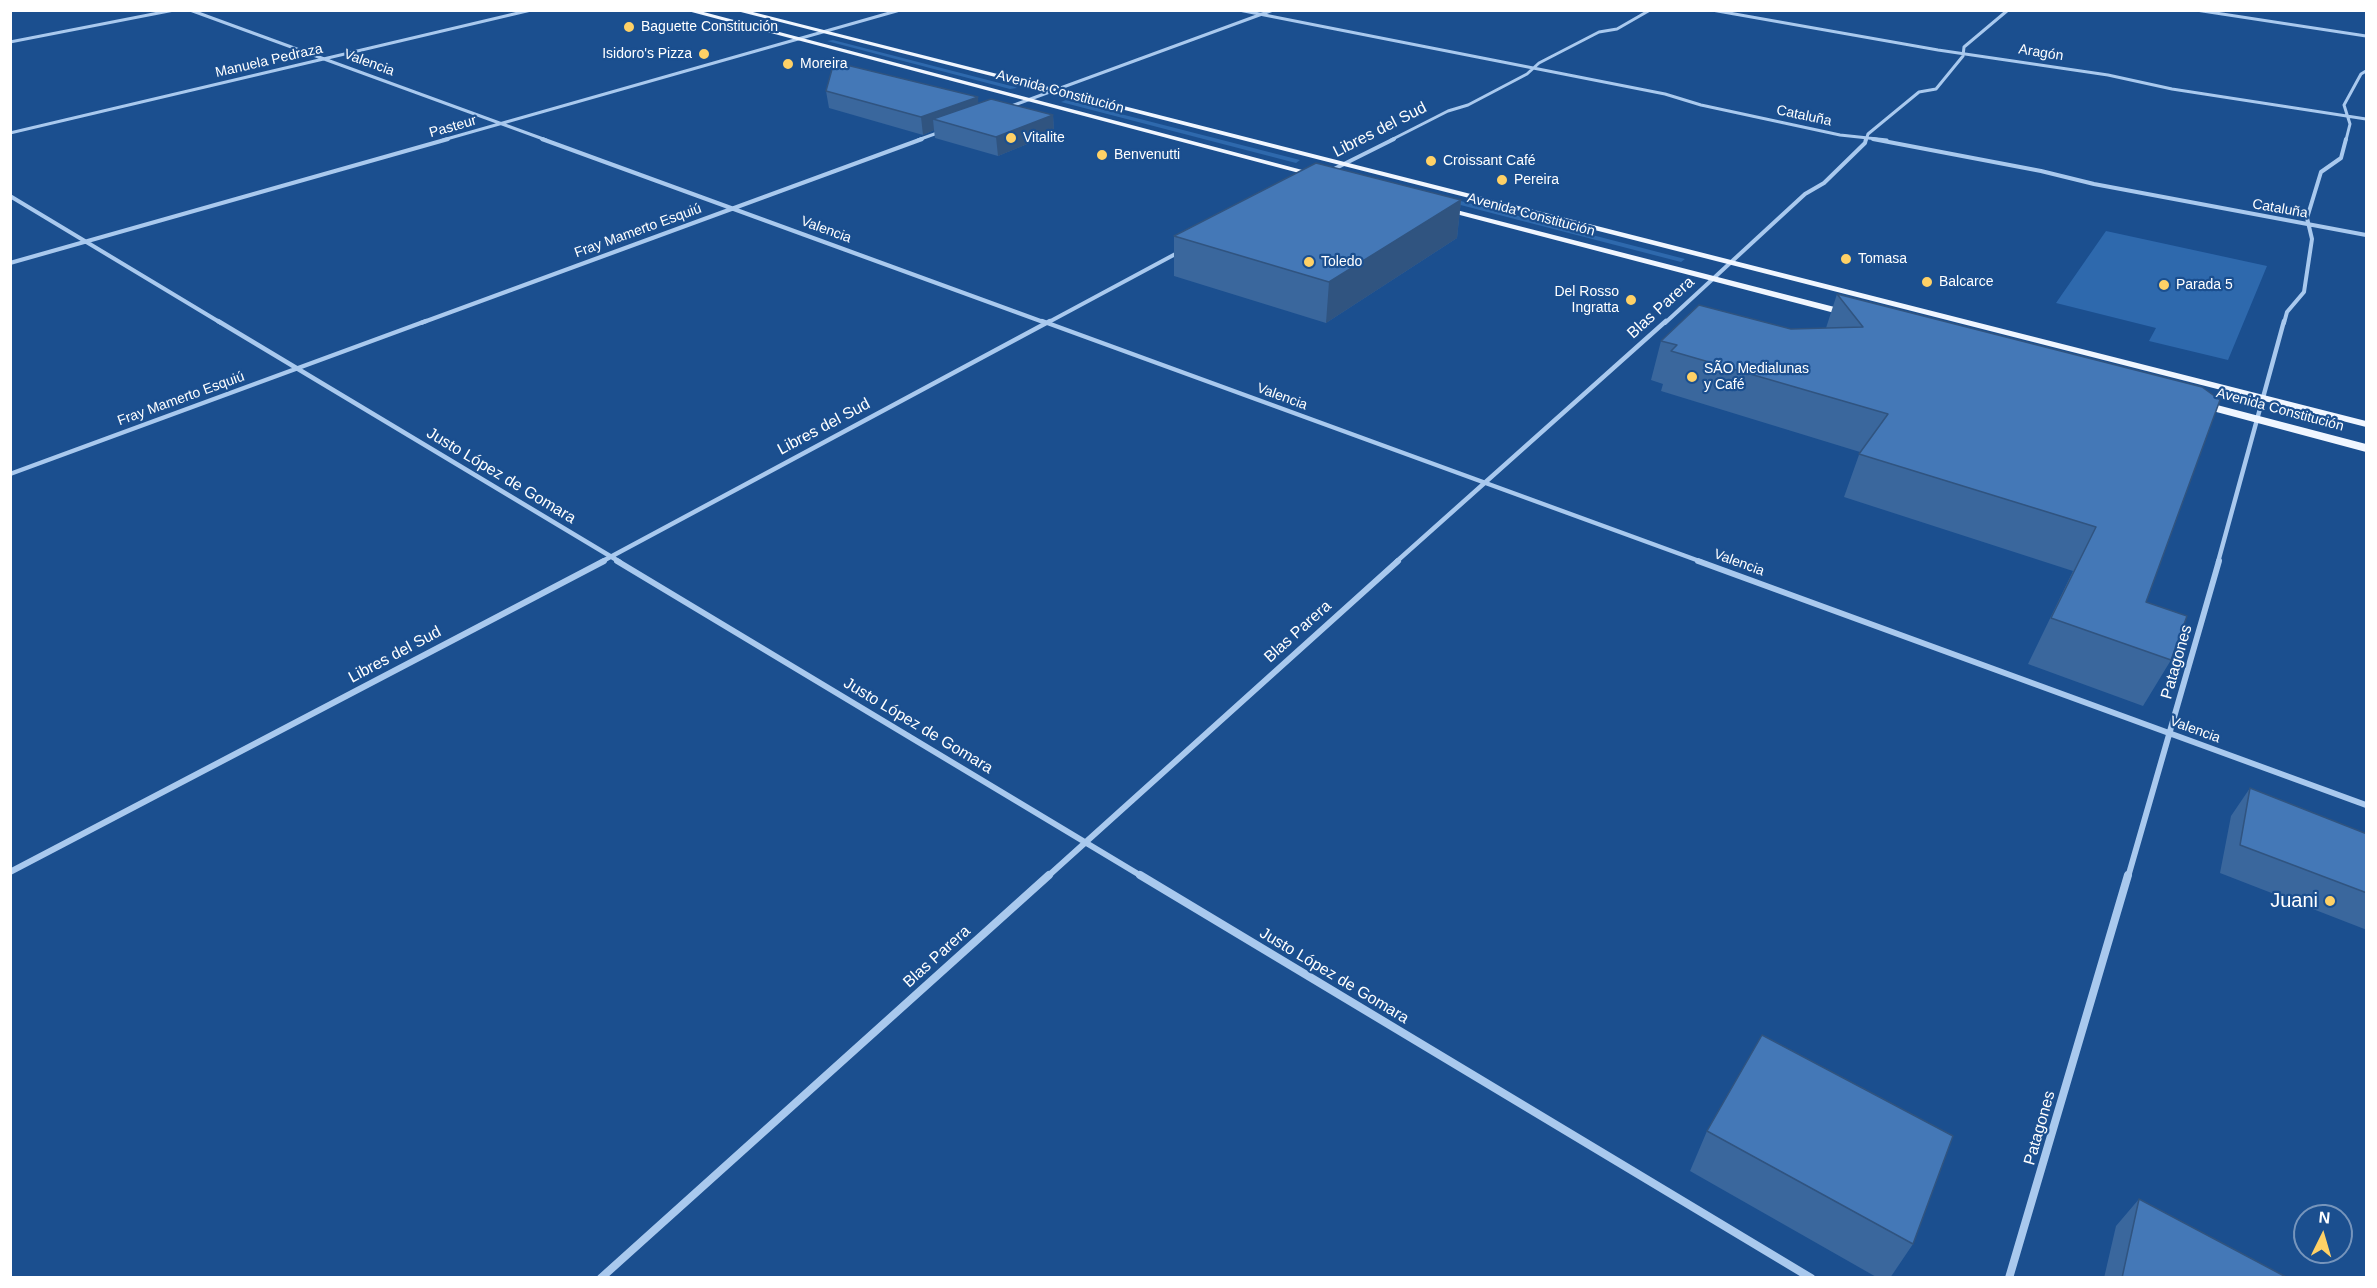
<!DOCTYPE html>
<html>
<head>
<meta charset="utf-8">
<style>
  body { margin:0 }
  #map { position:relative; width:2377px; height:1288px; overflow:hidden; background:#1b4f8f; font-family:Helvetica,sans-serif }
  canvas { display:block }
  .frame { position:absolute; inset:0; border:12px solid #fff; pointer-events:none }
  .north { position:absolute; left:2293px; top:1204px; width:60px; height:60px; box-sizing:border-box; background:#1b4f8f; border:2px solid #7695bc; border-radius:50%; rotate:5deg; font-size:16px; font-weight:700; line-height:24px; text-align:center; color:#fff }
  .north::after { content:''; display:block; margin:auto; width:21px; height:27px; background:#ffd166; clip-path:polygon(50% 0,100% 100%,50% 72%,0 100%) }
</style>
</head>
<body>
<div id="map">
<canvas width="2377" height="1288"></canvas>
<div class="frame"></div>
<div class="north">N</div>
</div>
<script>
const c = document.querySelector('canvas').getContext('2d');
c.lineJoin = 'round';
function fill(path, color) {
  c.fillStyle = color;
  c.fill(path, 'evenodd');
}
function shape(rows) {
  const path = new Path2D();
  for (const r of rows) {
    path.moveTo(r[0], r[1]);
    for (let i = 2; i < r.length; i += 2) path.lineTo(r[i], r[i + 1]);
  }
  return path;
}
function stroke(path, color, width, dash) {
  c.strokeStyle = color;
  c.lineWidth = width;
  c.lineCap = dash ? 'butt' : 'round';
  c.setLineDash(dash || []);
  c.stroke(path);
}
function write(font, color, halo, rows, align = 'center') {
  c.font = font + ' Helvetica,sans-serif';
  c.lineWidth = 4.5;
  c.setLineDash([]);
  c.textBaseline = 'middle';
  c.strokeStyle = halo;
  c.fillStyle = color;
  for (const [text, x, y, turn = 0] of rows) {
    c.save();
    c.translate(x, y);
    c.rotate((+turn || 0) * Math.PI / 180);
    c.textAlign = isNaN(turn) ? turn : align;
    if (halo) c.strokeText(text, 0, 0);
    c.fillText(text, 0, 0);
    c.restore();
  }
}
const green = shape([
  [833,40,1015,87,1017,88,1010,89,827,41],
  [1066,100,1300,160,1296,163,1061,102],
  [1364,176,1685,259,1681,262,1360,179],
  [2106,231,2267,266,2228,360,2149,341,2156,328,2056,303]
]);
const minorFar4 = shape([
  [190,10,546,140],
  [1239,10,1665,94,1701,105,1840,135,1887,140],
  [1712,10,1938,50,2108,75,2172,89,2366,119],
  [2196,10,2366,36],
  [10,42,174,10],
  [1006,108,1273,10],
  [10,133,531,10],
  [443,140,900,10],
  [918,140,940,132],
  [1391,140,1448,111,1468,105,1527,74,1539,63,1599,32,1617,29,1650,10],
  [1866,140,1868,134,1919,92,1936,89,1963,56,1964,47,2008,10],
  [2346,140,2350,124,2344,105,2361,74,2366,71]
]);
const minorFar3 = shape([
  [542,139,1046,323],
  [1873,139,2041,171,2094,184,2366,235],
  [1330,171,1394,139],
  [10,196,221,323],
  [10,263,448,139],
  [421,323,922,139],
  [1047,323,1181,251],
  [1665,323,1805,194,1824,183,1865,143,1866,139],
  [2284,323,2287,312,2304,292,2312,239,2307,218,2321,172,2341,158,2346,139]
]);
const minorFar2 = shape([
  [218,321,620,562],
  [1042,321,1702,562],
  [10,474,426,321],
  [601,562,1050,321],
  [1396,562,1666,321],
  [2218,562,2284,321]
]);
const minorFar1 = shape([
  [617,561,1143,877],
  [1698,561,2366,805],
  [10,872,604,561],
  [1047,877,1398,561],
  [2128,877,2219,561]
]);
const minor = shape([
  [1140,875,1811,1278],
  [601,1278,1049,875],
  [2009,1278,2128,875]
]);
const primary = shape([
  [684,10,696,10,1325,176,1318,178,684,10],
  [733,10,745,10,2366,421,2366,427,733,10],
  [1437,205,1854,312,1855,314,1846,316,1437,209,1437,205],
  [2198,400,2366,444,2366,452,2194,406,2194,402,2198,400]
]);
const wall = shape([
  [826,91,978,97,978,103,1053,115,1054,133,998,156,935,138,934,130,923,135,829,108],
  [1461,200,1457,238,1326,323,1174,276,1174,236],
  [1837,294,2202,387,2146,602,2171,660,2143,706,2028,664,2073,571,1844,497,1860,452,1661,391,1663,384,1651,380,1661,341,1791,329,1826,328],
  [2250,788,2367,834,2367,930,2220,873,2231,816],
  [1707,1131,1913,1244,1890,1278,1878,1278,1690,1171],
  [2139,1199,2288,1278,2104,1278,2116,1226]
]);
const shadedWall = shape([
  [978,97,979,114,933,119,934,130,923,135,921,117],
  [1053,115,1054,133,998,156,996,137],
  [1461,200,1457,238,1326,323,1329,282]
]);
const building = shape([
  [834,62,978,97,921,117,826,91,834,62],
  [991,99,1053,115,996,137,933,119,991,99],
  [1316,163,1461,200,1329,282,1174,236,1316,163],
  [1837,294,2202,387,2220,400,2146,602,2187,616,2171,660,2051,618,2096,527,1859,454,1888,414,1671,351,1677,345,1661,341,1699,305,1791,329,1863,327,1837,294],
  [2250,788,2367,834,2367,893,2240,845,2250,788],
  [1762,1035,1953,1136,1913,1244,1707,1131,1762,1035],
  [2139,1199,2288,1278,2122,1278,2139,1199]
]);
const markers = [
  [629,27,6,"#ffd166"],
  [704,54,6,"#ffd166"],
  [788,64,6,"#ffd166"],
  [1011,138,6,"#ffd166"],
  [1102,155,6,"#ffd166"],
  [1431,161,6,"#ffd166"],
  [1502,180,6,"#ffd166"],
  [1846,259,6,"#ffd166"],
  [1309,262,6,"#ffd166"],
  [1927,282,6,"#ffd166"],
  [2164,285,6,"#ffd166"],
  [1631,300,6,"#ffd166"],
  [1692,377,6,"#ffd166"],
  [2330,901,6,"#ffd166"]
];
const farPoinames = [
  ["Baguette Constitución",641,27],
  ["Isidoro's Pizza",692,54,"right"],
  ["Moreira",800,64],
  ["Vitalite",1023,138],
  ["Benvenutti",1114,155],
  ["Croissant Café",1443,161],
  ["Pereira",1514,180],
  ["Tomasa",1858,259],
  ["Toledo",1321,262],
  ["Balcarce",1939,282],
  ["Parada 5",2176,285],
  ["Del Rosso",1619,292,"right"],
  ["Ingratta",1619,308,"right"],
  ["SÃO Medialunas",1704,369],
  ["y Café",1704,385]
];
const farStreetnames = [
  ["Aragón",2041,53,9],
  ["Manuela Pedraza",269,61,-13],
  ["Valencia",369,63,20],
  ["Avenida Constitución",1060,92,15],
  ["Cataluña",1804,116,12],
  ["Pasteur",453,127,-16],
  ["Cataluña",2280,209,10],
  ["Avenida Constitución",1531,215,15],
  ["Valencia",826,230,20],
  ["Fray Mamerto Esquiú",638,231,-20],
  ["Valencia",1282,397,20],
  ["Fray Mamerto Esquiú",181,399,-20],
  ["Avenida Constitución",2280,410,15],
  ["Valencia",1739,563,20],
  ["Valencia",2195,730,20]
];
const streetNames = [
  ["Libres del Sud",1380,130,-27],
  ["Blas Parera",1661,308,-42],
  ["Libres del Sud",824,427,-28],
  ["Justo López de Gomara",501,476,31],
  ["Blas Parera",1298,632,-42],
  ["Libres del Sud",395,655,-28],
  ["Patagones",2177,662,-74],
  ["Justo López de Gomara",918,726,31],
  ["Blas Parera",937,957,-42],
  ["Justo López de Gomara",1334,976,31],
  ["Patagones",2040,1128,-74]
];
const nearPoinames = [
  ["Juani",2318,901]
];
fill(green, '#2e69ad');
stroke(minorFar4, '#a9c9ee', 3);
stroke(minorFar3, '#a9c9ee', 4);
stroke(minorFar2, '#a9c9ee', 4.5);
stroke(minorFar1, '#a9c9ee', 6);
stroke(minor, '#a9c9ee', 8);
fill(primary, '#f0f6ff');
fill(wall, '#3a679d');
fill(shadedWall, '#305480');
fill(building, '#4478b7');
stroke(building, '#305480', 1.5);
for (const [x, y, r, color] of markers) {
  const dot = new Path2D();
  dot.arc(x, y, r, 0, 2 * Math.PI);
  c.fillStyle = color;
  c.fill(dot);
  stroke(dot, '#1b4f8f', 2);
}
write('14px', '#fff', '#1b4f8f', farPoinames, 'left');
write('14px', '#fff', '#1b4f8f', farStreetnames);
write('16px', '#fff', '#1b4f8f', streetNames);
write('20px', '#fff', '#1b4f8f', nearPoinames, 'right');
</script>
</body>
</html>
